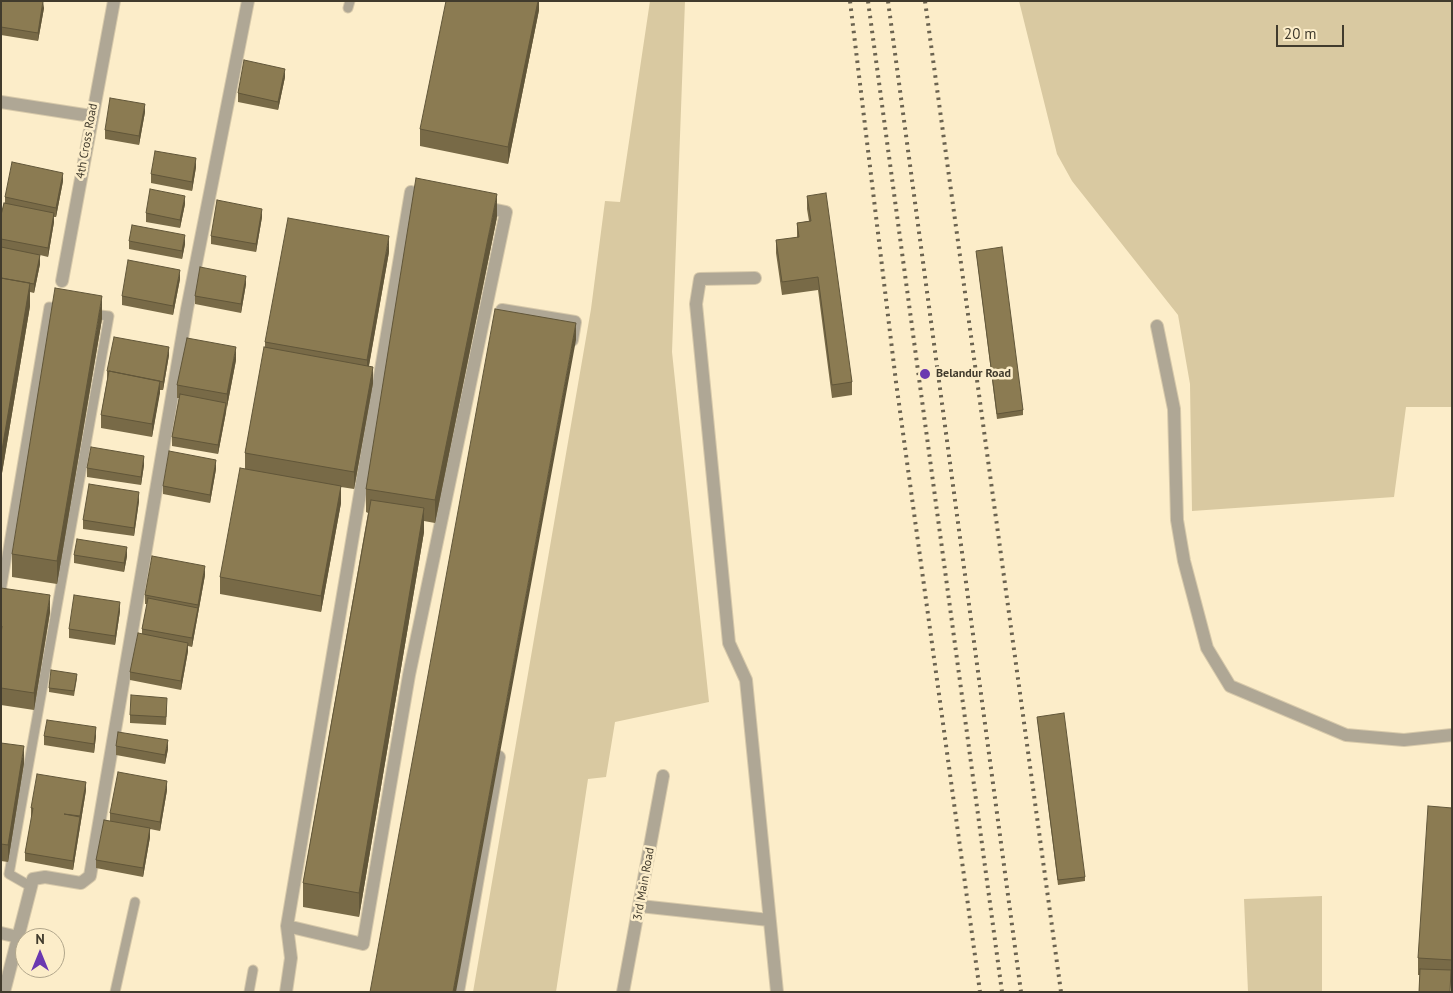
<!DOCTYPE html>
<html>
<head>
<meta charset="utf-8">
<style>
  body { margin:0 }
  #map { position:relative; width:1453px; height:993px; overflow:hidden; background:#fcedc9; font-family:"PT Sans",sans-serif }
  canvas { display:block }
  .frame { position:absolute; inset:0; border:2px solid #413b2d; pointer-events:none }
  .north { position:absolute; left:15px; top:928px; width:50px; height:50px; box-sizing:border-box; background:#fcedc9; border:1px solid #b1a68b; border-radius:50%; rotate:0deg; font-size:14px; font-weight:700; line-height:20px; text-align:center; color:#413b2d }
  .north::after { content:''; display:block; margin:auto; width:18px; height:22px; background:#6b39b0; clip-path:polygon(50% 0,100% 100%,50% 72%,0 100%) }
  .scale { position:absolute; left:1276px; top:25px; width:68px; height:22px; box-sizing:border-box; border:2px solid #413b2d; border-top:0; padding-left:6px; font-size:15px; line-height:18px; white-space:nowrap; color:#413b2d; -webkit-text-stroke:4px #fcedc9; paint-order:stroke }
</style>
</head>
<body>
<div id="map">
<canvas width="1453" height="993"></canvas>
<div class="frame"></div>
<div class="north">N</div>
<div class="scale">20 m</div>
</div>
<script>
const c = document.querySelector('canvas').getContext('2d');
c.lineJoin = 'round';
function fill(path, color) {
  c.fillStyle = color;
  c.fill(path, 'evenodd');
}
function shape(rows) {
  const path = new Path2D();
  for (const r of rows) {
    path.moveTo(r[0], r[1]);
    for (let i = 2; i < r.length; i += 2) path.lineTo(r[i], r[i + 1]);
  }
  return path;
}
function stroke(path, color, width, dash) {
  c.strokeStyle = color;
  c.lineWidth = width;
  c.lineCap = dash ? 'butt' : 'round';
  c.setLineDash(dash || []);
  c.stroke(path);
}
function write(font, color, halo, rows, align = 'center') {
  c.font = font + ' "PT Sans",sans-serif';
  c.lineWidth = 5;
  c.setLineDash([]);
  c.textBaseline = 'middle';
  c.strokeStyle = halo;
  c.fillStyle = color;
  for (const [text, x, y, turn = 0] of rows) {
    c.save();
    c.translate(x, y);
    c.rotate((+turn || 0) * Math.PI / 180);
    c.textAlign = isNaN(turn) ? turn : align;
    if (halo) c.strokeText(text, 0, 0);
    c.fillText(text, 0, 0);
    c.restore();
  }
}
const green = shape([
  [650,1,685,1,672,352,709,702,615,722,606,777,588,779,556,992,473,992,591,309,605,201,620,202],
  [1019,1,1452,1,1452,407,1406,407,1394,497,1192,511,1190,384,1178,315,1072,181,1057,154],
  [1322,896,1322,992,1248,992,1244,899]
]);
const lane = shape([
  [348,8,350,1],
  [1,591,49,307,63,309],
  [30,886,9,874,109,316,91,314],
  [115,992,135,902],
  [249,992,253,970]
]);
const street = shape([
  [1,102,91,116],
  [755,278,700,279,696,304,729,643,746,680,777,992],
  [62,281,114,1],
  [1157,326,1174,409,1177,520,1184,561,1207,648,1230,686,1346,735,1404,740,1452,735],
  [499,327,502,310,575,322,572,340],
  [640,906,769,920],
  [287,926,363,944,409,675,506,212,482,207],
  [1,933,18,937],
  [4,992,33,879,45,877,81,883,90,876,187,309,248,1],
  [286,992,291,958,287,926,411,192,430,196],
  [458,992,499,757],
  [623,992,663,776]
]);
const rail = shape([
  [850,1,896,382,980,992],
  [868,1,1002,992],
  [888,1,1021,992],
  [925,1,1061,992]
]);
const wall = shape([
  [1,1,44,8,38,41,1,35],
  [539,1,539,10,508,164,420,146,420,129],
  [285,77,278,110,238,102,238,93],
  [145,112,139,145,105,139,105,130],
  [196,167,192,191,151,183,151,174],
  [63,181,56,217,54,217,54,222,48,257,40,255,40,264,34,293,30,292,30,306,1,479,1,215,5,203,5,197],
  [807,196,852,382,852,395,832,398,818,290,782,295,776,253,776,240,797,238,797,223,809,221,807,209],
  [185,204,180,228,146,222,146,213],
  [262,217,256,252,211,244,211,236],
  [497,217,435,523,424,521,424,532,359,917,303,907,303,883,368,513,366,512,366,489],
  [129,241,185,244,182,259,129,249],
  [976,251,1023,410,1023,415,997,419],
  [389,252,369,366,373,383,354,489,341,487,341,503,321,612,220,594,220,577,245,469,245,453,265,348,265,342],
  [180,279,173,315,122,305,122,296],
  [246,284,241,313,195,304,195,296],
  [102,319,57,584,12,577,12,554],
  [169,355,163,390,160,390,152,437,101,428,101,415,107,380,107,371],
  [236,360,218,454,172,446,172,437,179,398,177,398,177,385],
  [144,465,141,485,87,477,87,468],
  [216,469,210,503,163,494,163,486],
  [139,501,134,536,83,529,83,520],
  [74,555,127,556,124,572,74,563],
  [205,575,192,647,188,646,188,651,181,690,130,680,130,672,142,634,142,629,147,604,145,604,145,595],
  [1,588,50,612,34,710,1,705],
  [120,611,115,645,69,638,69,629],
  [77,678,74,696,49,692,49,688],
  [167,707,166,725,130,723,130,715],
  [1037,717,1085,877,1085,881,1058,885],
  [44,736,96,736,94,753,44,745],
  [1,743,24,763,8,862,1,861],
  [116,746,168,749,165,764,116,755],
  [86,790,73,870,25,861,25,853,32,817,31,817,31,808],
  [167,790,160,831,150,829,150,837,143,877,96,868,96,860,110,821,110,813],
  [1452,808,1452,977,1451,977,1450,992,1419,992,1420,975,1418,975,1418,958]
]);
const shadedWall = shape([
  [43,1,44,8,38,41,38,33],
  [538,1,539,1,539,10,508,164,508,147],
  [285,69,285,77,278,110,278,102],
  [145,104,145,112,139,145,139,136],
  [196,158,196,167,192,191,192,182],
  [63,173,63,181,56,217,56,208],
  [497,194,497,217,435,523,435,500],
  [185,196,185,204,180,228,180,220],
  [262,209,262,217,256,252,256,244],
  [54,213,54,222,48,257,48,248],
  [185,235,185,244,182,259,182,251],
  [389,236,389,252,367,376,367,360],
  [40,255,40,264,34,293,34,284],
  [180,270,180,279,173,315,173,306],
  [246,276,246,284,241,313,241,304],
  [30,283,30,306,1,479,1,456],
  [102,296,102,319,57,584,57,561],
  [576,323,576,340,456,992,453,992],
  [169,347,169,355,163,390,163,382],
  [236,347,236,360,227,407,227,394],
  [373,367,373,383,354,489,354,472],
  [160,381,160,393,152,437,152,424],
  [226,403,226,412,218,454,218,445],
  [144,456,144,465,141,485,141,477],
  [216,460,216,469,210,503,210,495],
  [341,486,341,503,321,612,321,596],
  [139,492,139,501,134,536,134,528],
  [424,508,424,532,359,917,359,893],
  [127,547,127,556,124,572,124,563],
  [205,566,205,575,192,647,192,638],
  [50,595,50,612,34,710,34,693],
  [120,602,120,611,115,645,115,636],
  [188,643,188,651,181,690,181,681],
  [96,727,96,736,94,753,94,744],
  [168,740,168,749,165,764,165,755],
  [24,746,24,763,8,862,8,845],
  [167,781,167,790,160,831,160,822],
  [86,782,86,790,73,870,73,861],
  [150,828,150,837,143,877,143,868],
  [2,879,2,887,1,892,1,884]
]);
const building = shape([
  [1,1,43,1,38,33,1,27,1,1],
  [446,1,538,1,508,147,420,129,446,1],
  [244,60,285,69,278,102,238,93,244,60],
  [110,98,145,104,139,136,105,130,110,98],
  [155,151,196,158,192,182,151,174,155,151],
  [12,162,63,173,56,208,5,197,12,162],
  [416,178,497,194,435,500,366,489,416,178],
  [150,189,185,196,180,220,146,213,150,189],
  [826,193,852,382,832,385,818,277,782,282,776,240,799,237,797,223,811,221,807,196,826,193],
  [217,200,262,209,256,244,211,236,217,200],
  [4,203,54,213,48,248,1,239,1,215,4,203],
  [288,218,389,236,367,360,265,342,288,218],
  [132,225,185,235,182,251,129,241,132,225],
  [1,247,40,255,34,284,1,278,1,247],
  [1002,247,1023,410,997,414,976,251,1002,247],
  [128,260,180,270,173,306,122,296,128,260],
  [200,267,246,276,241,304,195,296,200,267],
  [1,278,30,283,1,456,1,278],
  [55,288,102,296,57,561,12,554,55,288],
  [495,309,576,323,453,992,370,992,495,309],
  [114,337,169,347,163,382,109,371,109,372,107,371,114,337],
  [187,338,236,347,227,394,177,385,187,338],
  [264,347,373,367,354,472,245,453,264,347],
  [109,371,160,381,152,424,101,415,109,371],
  [180,394,226,403,218,445,172,437,180,394],
  [91,447,144,456,141,477,87,468,91,447],
  [169,451,216,460,210,495,163,486,169,451],
  [240,468,341,486,321,596,220,577,240,468],
  [89,484,139,492,134,528,83,520,89,484],
  [371,500,424,508,359,893,303,883,371,500],
  [77,539,127,547,124,563,74,555,77,539],
  [152,556,205,566,198,605,145,595,152,556],
  [1,588,50,595,34,693,1,688,1,634,2,626,1,626,1,588],
  [74,595,120,602,115,636,69,629,74,595],
  [148,598,198,608,192,638,142,629,148,598],
  [138,633,188,643,181,681,130,672,138,633],
  [51,670,77,674,74,691,49,688,51,670],
  [131,695,167,698,166,717,130,715,131,695],
  [1064,713,1085,877,1058,880,1037,717,1064,713],
  [47,720,96,727,94,744,44,736,47,720],
  [118,732,168,740,165,755,116,746,118,732],
  [1,743,24,746,8,845,1,844,1,743],
  [118,772,167,781,160,822,110,813,118,772],
  [37,774,86,782,80,816,64,814,80,817,73,861,25,853,33,808,31,808,37,774],
  [1428,806,1452,808,1452,960,1418,958,1428,806],
  [104,820,150,828,143,868,96,860,104,820],
  [1420,969,1451,970,1450,992,1419,992,1420,969]
]);
const markers = [
  [925,374,6,"#6b39b0"]
];
const streetNames = [
  ["4th Cross Road",87,141,-80],
  ["3rd Main Road",644,884,-80]
];
const poiNames = [
  ["Belandur Road",936,374]
];
fill(green, '#d9c9a1');
stroke(lane, '#d7c9aa', 11);
stroke(street, '#d7c9aa', 14);
stroke(lane, '#afa795', 9);
stroke(street, '#afa795', 12);
stroke(rail, '#6b6350', 4, [2.5, 5]);
fill(wall, '#786a47');
fill(shadedWall, '#615639');
fill(building, '#8b7b52');
stroke(building, '#615639', 1);
for (const [x, y, r, color] of markers) {
  const dot = new Path2D();
  dot.arc(x, y, r, 0, 2 * Math.PI);
  c.fillStyle = color;
  c.fill(dot);
  stroke(dot, '#fcedc9', 2);
}
write('12px', '#413b2d', '#fcedc9', streetNames);
write('bold 12px', '#413b2d', '#fcedc9', poiNames, 'left');
</script>
</body>
</html>
